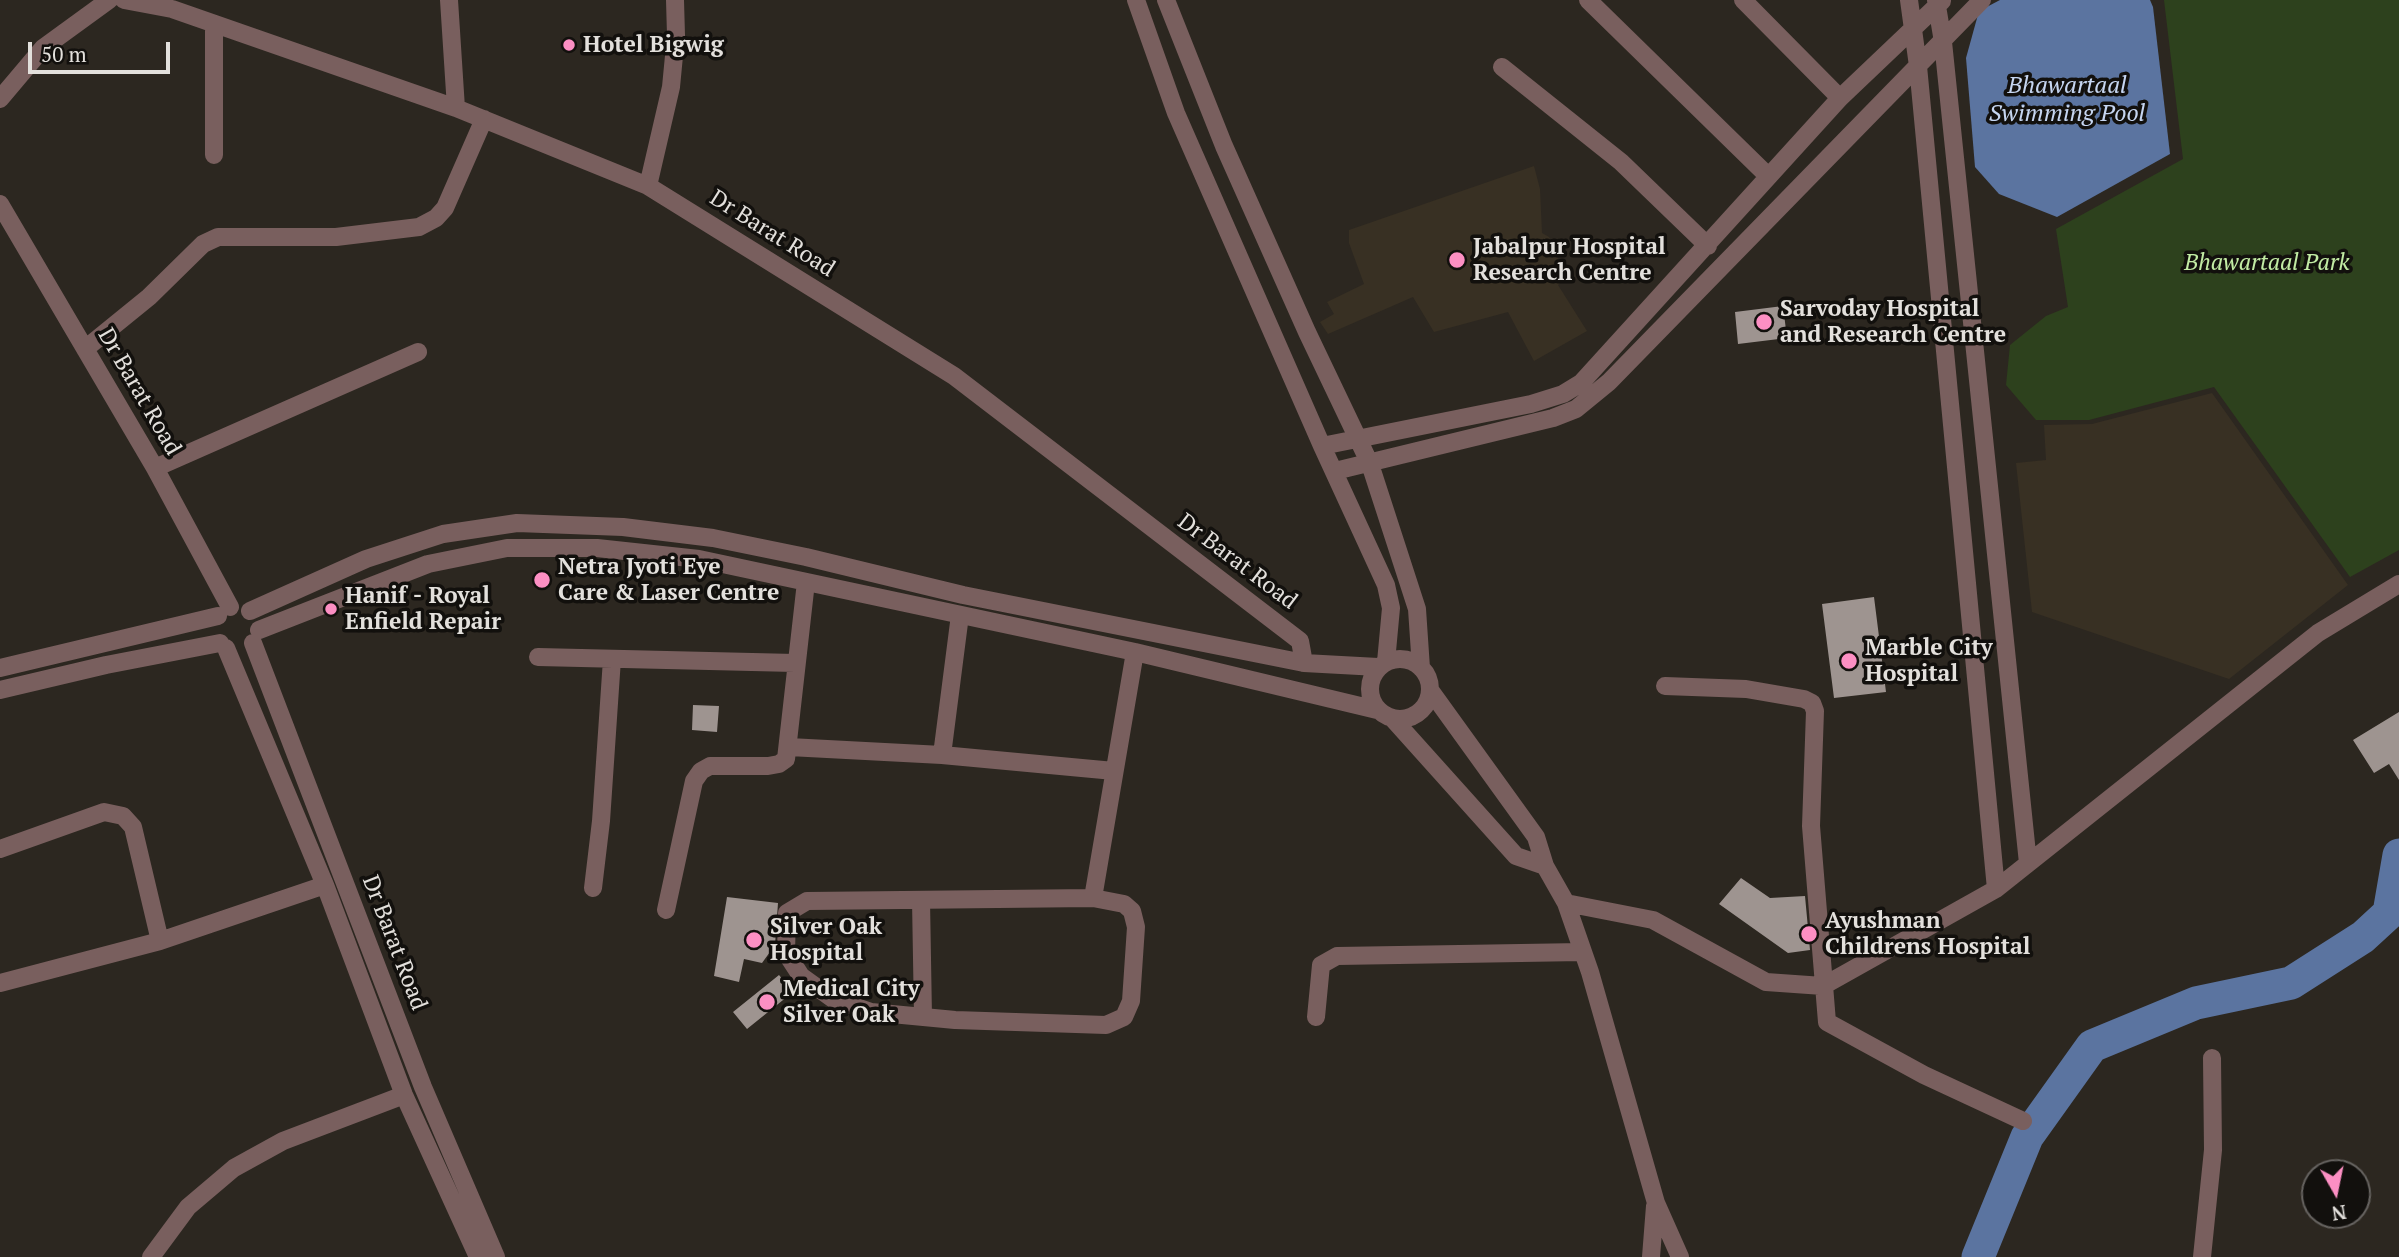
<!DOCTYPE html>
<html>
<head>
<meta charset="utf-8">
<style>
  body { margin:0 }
  #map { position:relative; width:2399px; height:1257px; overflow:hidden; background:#2c2720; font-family:"PT Serif",serif }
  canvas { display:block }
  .north { position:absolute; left:2301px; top:1159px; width:70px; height:70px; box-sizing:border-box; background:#12100d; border:2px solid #666360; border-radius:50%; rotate:171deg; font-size:19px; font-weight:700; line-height:28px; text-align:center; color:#e3e0dc }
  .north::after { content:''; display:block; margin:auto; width:24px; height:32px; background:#fc8fc3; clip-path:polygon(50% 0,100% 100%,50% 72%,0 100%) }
  .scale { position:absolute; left:28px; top:42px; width:142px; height:32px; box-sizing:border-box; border:4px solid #e3e0dc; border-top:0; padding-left:9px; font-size:21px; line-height:24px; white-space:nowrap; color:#e3e0dc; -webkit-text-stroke:5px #12100d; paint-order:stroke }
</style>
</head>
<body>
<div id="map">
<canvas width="2399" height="1257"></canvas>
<div class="north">N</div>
<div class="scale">50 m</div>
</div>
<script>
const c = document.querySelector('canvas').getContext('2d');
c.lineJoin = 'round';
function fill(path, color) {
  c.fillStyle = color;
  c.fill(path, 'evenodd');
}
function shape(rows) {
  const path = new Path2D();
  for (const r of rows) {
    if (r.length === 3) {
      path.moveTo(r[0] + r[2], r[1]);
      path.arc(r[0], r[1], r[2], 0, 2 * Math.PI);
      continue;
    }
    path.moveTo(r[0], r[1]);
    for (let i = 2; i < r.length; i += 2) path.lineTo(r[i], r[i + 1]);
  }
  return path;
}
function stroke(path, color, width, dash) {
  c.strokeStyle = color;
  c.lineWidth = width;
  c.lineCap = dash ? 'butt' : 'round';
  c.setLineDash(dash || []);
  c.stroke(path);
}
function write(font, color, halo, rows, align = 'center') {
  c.font = font + ' "PT Serif",serif';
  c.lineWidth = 7;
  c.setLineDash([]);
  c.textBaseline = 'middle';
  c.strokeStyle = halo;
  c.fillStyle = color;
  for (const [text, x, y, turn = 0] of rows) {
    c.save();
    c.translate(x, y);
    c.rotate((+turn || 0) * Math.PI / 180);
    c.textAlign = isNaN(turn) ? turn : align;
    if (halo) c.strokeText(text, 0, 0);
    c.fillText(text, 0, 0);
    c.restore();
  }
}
const built = shape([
  [1534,166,1540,189,1542,233,1549,237,1566,277,1558,285,1587,331,1534,361,1508,312,1434,332,1413,297,1328,334,1320,322,1334,314,1327,302,1364,284,1349,243,1349,230],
  [2212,393,2348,585,2229,679,2032,612,2016,463,2046,460,2044,425,2092,424]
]);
const green = shape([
  [2164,0,2399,0,2399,550,2350,577,2214,387,2089,420,2036,420,2006,385,2010,345,2046,316,2068,307,2056,229,2183,159]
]);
const water = shape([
  [2000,0,2150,0,2153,7,2170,154,2057,217,1999,194,1975,167,1966,58,1979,11]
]);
const river = shape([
  [1978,1257,2027,1137,2092,1046,2196,1003,2291,983,2363,937,2389,913,2399,855]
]);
const building = shape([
  [1783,306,1787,338,1738,344,1735,312],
  [1874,597,1886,692,1834,698,1822,604],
  [693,705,719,706,717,732,692,730],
  [2399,712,2399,780,2389,764,2374,773,2353,740],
  [1741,878,1770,898,1805,896,1810,950,1788,953,1719,904],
  [727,897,778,903,775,945,762,963,744,959,739,982,714,976],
  [779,975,793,992,747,1029,733,1012]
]);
const minor = shape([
  [124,0,172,9,456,108,648,186,954,376,1300,641,1304,663],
  [449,0,456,108],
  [1136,0,1176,113,1322,446,1386,585,1391,608,1386,662],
  [1166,0,1224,146,1307,332,1370,464,1417,609,1421,668],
  [1588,0,1768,176],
  [1743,0,1840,98],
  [1909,0,1918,66,1996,889],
  [1936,0,1943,42,2028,863],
  [1502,67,1621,162,1708,246],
  [0,99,43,48,109,0],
  [214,155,214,24],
  [648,186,671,87,676,35,675,0],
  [0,204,155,468,230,607],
  [85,349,149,297,203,244,218,237,336,237,419,227,436,218,445,208,484,119],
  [1322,446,1531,404,1563,394,1581,383,1840,98,1942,1],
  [155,468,418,352],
  [1335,471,1553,418,1576,409,1609,382,1982,0],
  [250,611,366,559,443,534,517,523,623,527,713,538,806,557,963,595,1304,663,1378,667],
  [259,630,428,564,507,548,597,548,699,559,1135,652,1377,710],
  [253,643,423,1087,496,1257],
  [226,648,325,885,404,1095,478,1257],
  [538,657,795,663],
  [1400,689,30],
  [0,668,218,616],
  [1665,686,1746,689,1804,699,1812,703,1815,711,1811,826,1827,1022,1924,1075,2023,1121],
  [0,690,106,665,220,643],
  [1430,690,1536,837,1545,866,1566,903,1590,972,1656,1203,1680,1257],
  [1393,719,1516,856,1545,866],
  [789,747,942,755,1114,771],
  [942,755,960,615],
  [0,849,104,812,123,816,133,827,160,941],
  [593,888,601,821,612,659],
  [1093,898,1124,904,1132,911,1136,927,1131,1001,1124,1017,1106,1025,955,1020,871,1012,833,999,801,976,786,953,787,913,807,901,1093,898],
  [1093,898,1135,652],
  [921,900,923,1017],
  [1566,903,1653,920,1766,982,1823,986,1996,889,2318,633,2399,584],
  [666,910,694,781,701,771,710,766,768,766,779,764,786,759,806,582],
  [0,983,160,941,325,885],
  [1316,1017,1321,965,1337,956,1582,952],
  [151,1257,188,1207,234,1168,283,1141,404,1095],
  [1651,1257,1655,1206],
  [2202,1257,2213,1150,2212,1058]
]);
const markers = [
  [569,45,7,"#fc8fc3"],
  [1457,260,9,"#fc8fc3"],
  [1764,322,9,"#fc8fc3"],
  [542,580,9,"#fc8fc3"],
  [331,609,7,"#fc8fc3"],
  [1849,661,9,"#fc8fc3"],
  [1809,934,9,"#fc8fc3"],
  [754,940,9,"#fc8fc3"],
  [767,1002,9,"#fc8fc3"]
];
const poiNames = [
  ["Hotel Bigwig",583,45],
  ["Jabalpur Hospital",1473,247],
  ["Research Centre",1473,273],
  ["Sarvoday Hospital",1780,309],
  ["and Research Centre",1780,335],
  ["Netra Jyoti Eye",558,567],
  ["Care & Laser Centre",558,593],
  ["Hanif - Royal",345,596],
  ["Enfield Repair",345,622],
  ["Marble City",1865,648],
  ["Hospital",1865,674],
  ["Ayushman",1825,921],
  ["Childrens Hospital",1825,947],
  ["Silver Oak",770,927],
  ["Hospital",770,953],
  ["Medical City",783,989],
  ["Silver Oak",783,1015]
];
const streetNames = [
  ["Dr Barat Road",772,234,32],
  ["Dr Barat Road",139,392,60],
  ["Dr Barat Road",1237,562,37],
  ["Dr Barat Road",394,943,69]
];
const parkNames = [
  ["Bhawartaal Park",2267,263]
];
const waterNames = [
  ["Bhawartaal",2067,86],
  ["Swimming Pool",2067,114]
];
fill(built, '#383023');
fill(green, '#2d411d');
fill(water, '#5b74a0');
stroke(river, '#5b74a0', 33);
fill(building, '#9e9490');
stroke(minor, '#795f5e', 18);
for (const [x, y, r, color] of markers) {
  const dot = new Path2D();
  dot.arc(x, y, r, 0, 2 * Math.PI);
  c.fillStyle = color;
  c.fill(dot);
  stroke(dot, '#12100d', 2.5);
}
write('bold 23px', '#e3e0dc', '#12100d', poiNames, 'left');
write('23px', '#e3e0dc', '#12100d', streetNames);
write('italic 23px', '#c2eca4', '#12100d', parkNames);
write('italic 24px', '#c6d6f1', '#12100d', waterNames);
</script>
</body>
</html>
